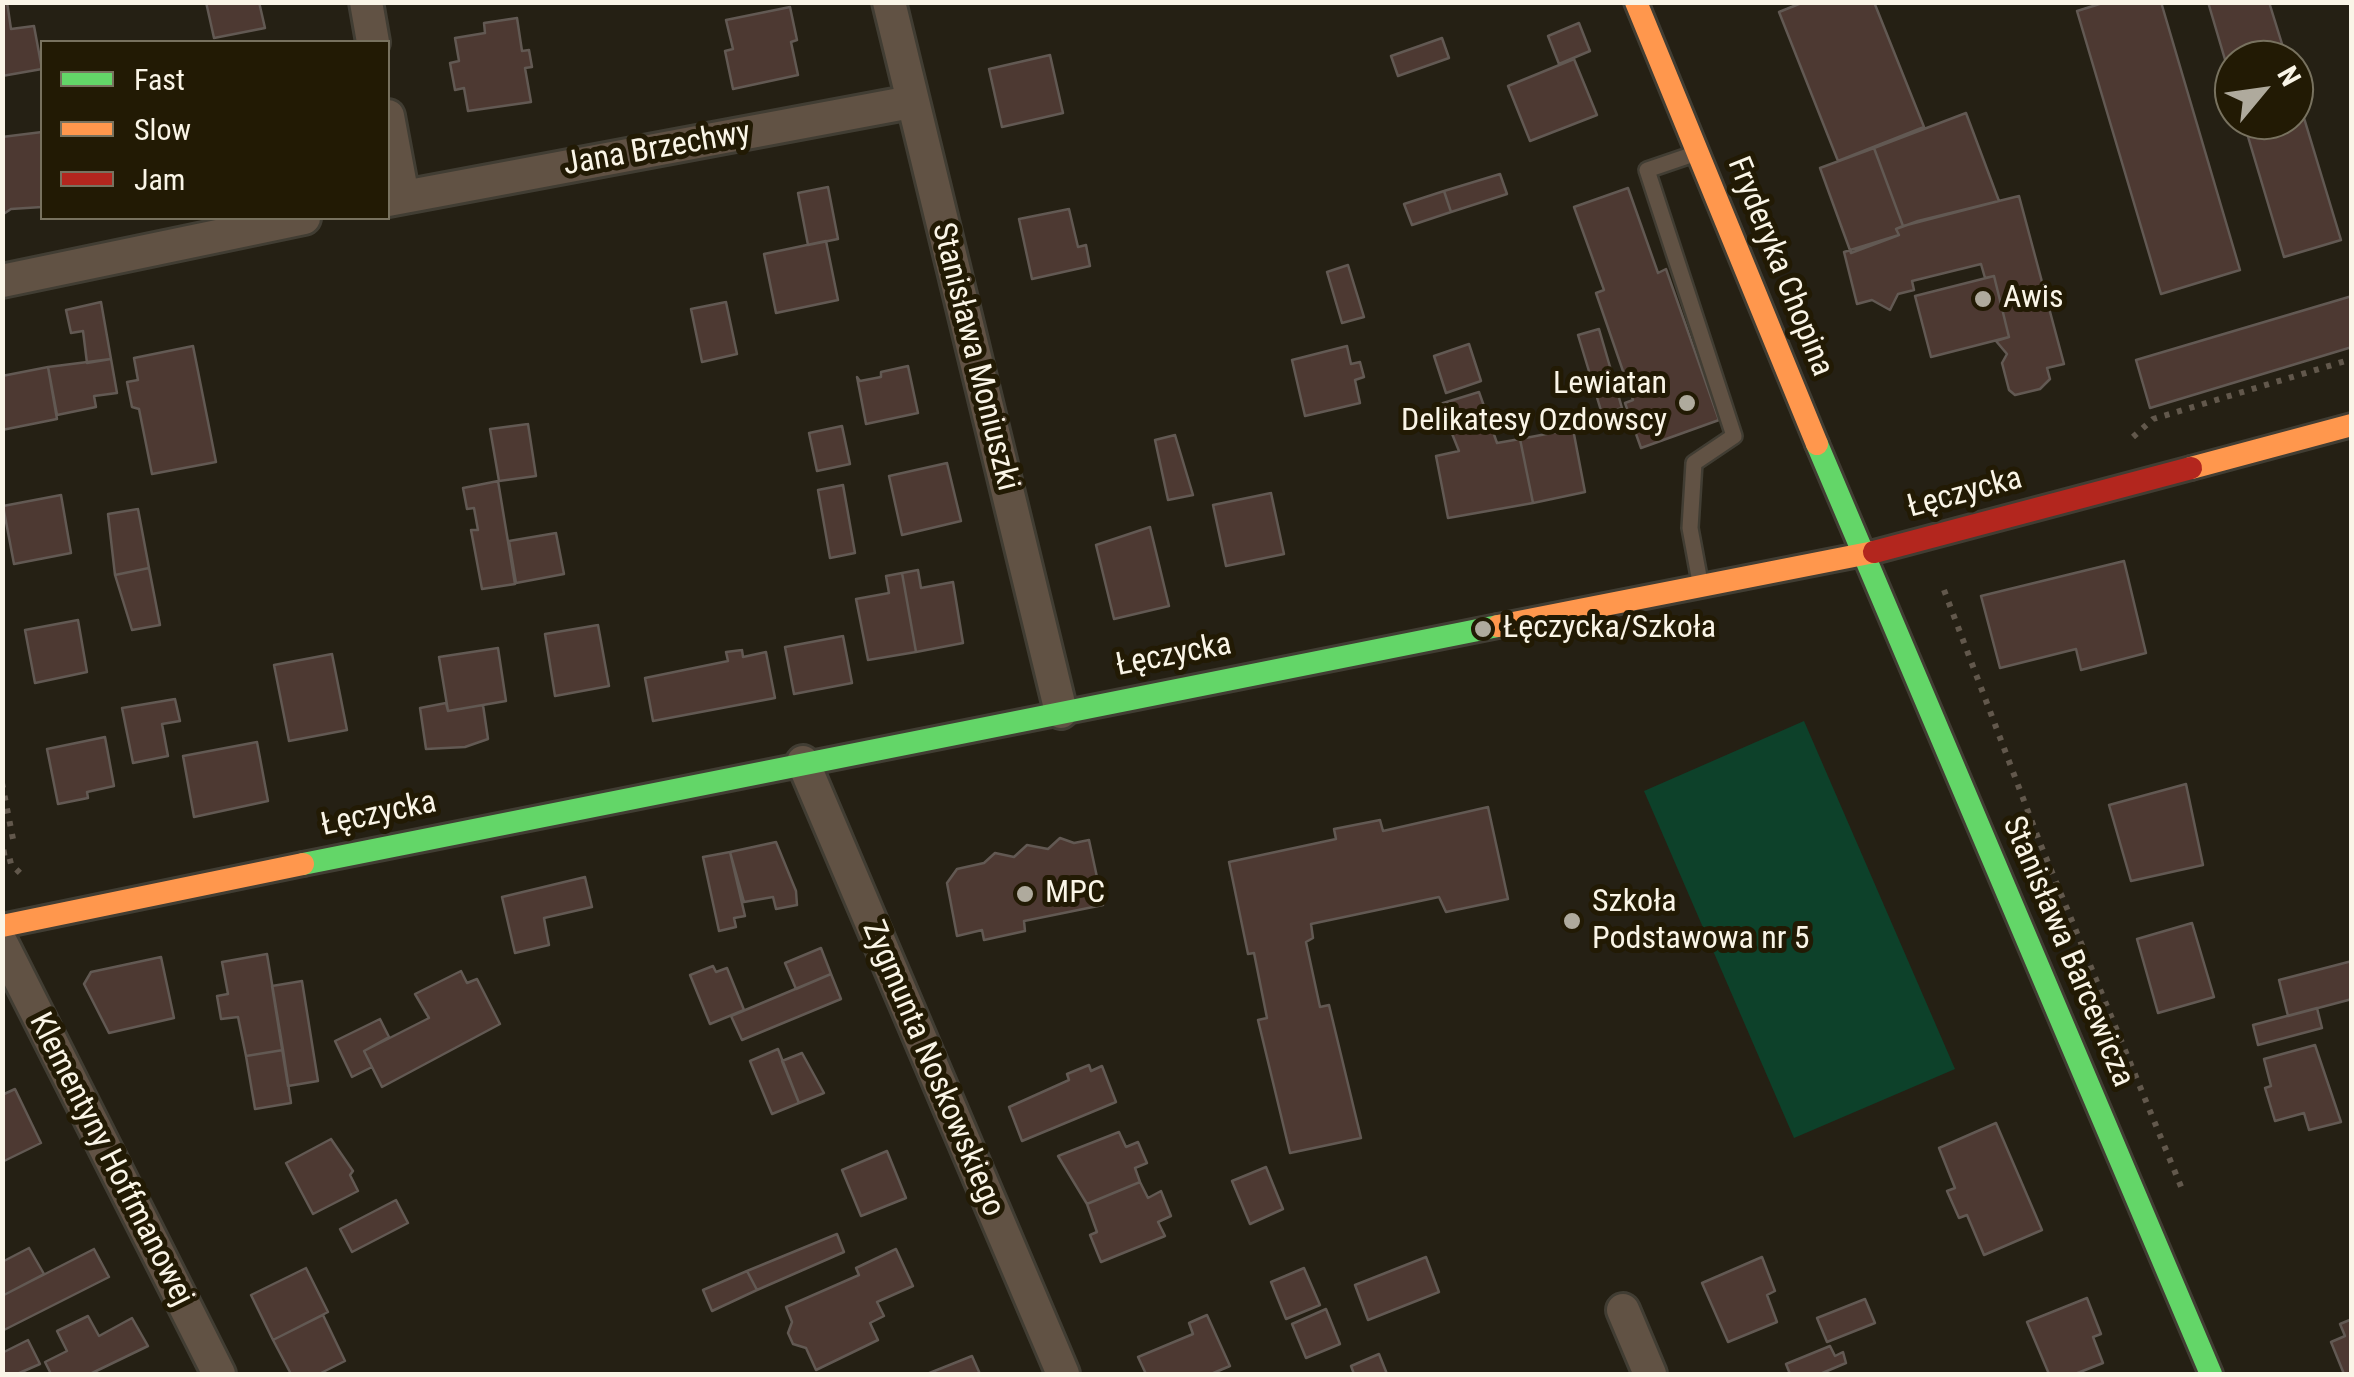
<!DOCTYPE html>
<html>
<head>
<meta charset="utf-8">
<style>
  body { margin:0 }
  #map { position:relative; width:2354px; height:1377px; overflow:hidden; background:#252014; font-family:"Roboto Condensed",sans-serif }
  canvas { display:block }
  .frame { position:absolute; inset:0; border:5px solid #faf5e7; pointer-events:none }
  .legend { position:absolute; left:40px; top:40px; width:350px; height:180px; box-sizing:border-box; background:#221a04; border:2px solid #78725f; margin:0; padding:12px 18px; list-style:none; font-size:30px; color:#faf5e7 }
  .legend li { display:flex; align-items:center; gap:20px; height:50px }
  .legend b { width:50px; border:2px solid #78725f }
  .north { position:absolute; left:2214px; top:40px; width:100px; height:100px; box-sizing:border-box; background:#221a04; border:2px solid #78725f; border-radius:50%; rotate:61deg; font-size:28px; font-weight:700; line-height:40px; text-align:center; color:#faf5e7 }
  .north::after { content:''; display:block; margin:auto; width:35px; height:45px; background:#afaa9d; clip-path:polygon(50% 0,100% 100%,50% 72%,0 100%) }
</style>
</head>
<body>
<div id="map">
<canvas width="2354" height="1377"></canvas>
<div class="frame"></div>
<ul class="legend">
<li><b style="height:12px;background:#63d668"></b>Fast</li>
<li><b style="height:12px;background:#ff974d"></b>Slow</li>
<li><b style="height:12px;background:#b3261e"></b>Jam</li>
</ul>
<div class="north">N</div>
</div>
<script>
const c = document.querySelector('canvas').getContext('2d');
c.lineJoin = 'round';
function fill(path, color) {
  c.fillStyle = color;
  c.fill(path, 'evenodd');
}
function shape(rows) {
  const path = new Path2D();
  for (const r of rows) {
    path.moveTo(r[0], r[1]);
    for (let i = 2; i < r.length; i += 2) path.lineTo(r[i], r[i + 1]);
  }
  return path;
}
function stroke(path, color, width, dash) {
  c.strokeStyle = color;
  c.lineWidth = width;
  c.lineCap = dash ? 'butt' : 'round';
  c.setLineDash(dash || []);
  c.stroke(path);
}
function write(font, color, halo, rows, align = 'center') {
  c.font = font + ' "Roboto Condensed",sans-serif';
  c.lineWidth = 10;
  c.setLineDash([]);
  c.textBaseline = 'middle';
  c.strokeStyle = halo;
  c.fillStyle = color;
  for (const [text, x, y, turn = 0] of rows) {
    c.save();
    c.translate(x, y);
    c.rotate((+turn || 0) * Math.PI / 180);
    c.textAlign = isNaN(turn) ? turn : align;
    if (halo) c.strokeText(text, 0, 0);
    c.fillText(text, 0, 0);
    c.restore();
  }
}
const green = shape([
  [1804,721,1955,1069,1794,1138,1644,791]
]);
const building = shape([
  [2,2,7,2,11,29,34,26,42,69,2,76,2,2],
  [206,2,259,2,265,28,214,38,206,2],
  [1804,2,1874,2,1924,127,1838,161,1779,12,1804,2],
  [2106,2,2161,2,2240,270,2161,294,2077,11,2106,2],
  [2208,2,2269,2,2287,60,2234,60,2234,90,2208,2],
  [790,7,797,40,791,42,798,75,733,89,725,51,733,49,726,20,790,7],
  [517,18,522,51,529,50,532,67,525,68,531,102,468,111,464,88,455,90,450,63,459,61,455,38,485,33,484,23,517,18],
  [1579,23,1590,51,1559,64,1548,36,1579,23],
  [1442,38,1449,58,1398,76,1391,56,1442,38],
  [1050,55,1063,113,1002,127,989,69,1050,55],
  [1574,59,1597,115,1530,141,1508,86,1574,59],
  [2294,85,2341,240,2284,257,2243,120,2294,120,2294,85],
  [1966,113,1999,201,1903,226,1874,148,1966,113],
  [42,132,42,207,11,209,2,215,2,137,42,132],
  [1874,148,1903,226,1896,229,1899,235,1851,253,1820,168,1874,148],
  [1500,174,1507,194,1451,212,1444,191,1500,174],
  [828,187,838,239,808,245,798,193,828,187],
  [1628,188,1658,273,1666,269,1719,420,1641,448,1625,403,1633,400,1596,293,1604,290,1574,207,1628,188],
  [1444,191,1451,212,1412,225,1404,204,1444,191],
  [2019,196,2064,364,2047,368,2050,379,2040,389,2015,395,2009,390,2002,363,2007,354,1996,341,2009,337,1994,276,1985,278,1981,264,1912,281,1914,290,1898,294,1890,310,1872,300,1857,304,1844,252,1899,235,1896,229,1918,221,2019,196],
  [1069,209,1078,247,1086,245,1090,266,1032,279,1019,219,1069,209],
  [826,241,838,300,776,313,764,254,826,241],
  [1348,265,1364,317,1342,323,1327,272,1348,265],
  [1994,276,2009,337,1931,357,1915,296,1994,276],
  [2352,296,2352,347,2150,408,2136,360,2352,296],
  [101,302,111,359,87,363,83,331,71,333,66,310,101,302],
  [726,302,737,354,702,362,691,309,726,302],
  [1599,329,1622,408,1602,414,1578,335,1599,329],
  [1469,344,1481,381,1446,393,1434,356,1469,344],
  [193,346,216,462,152,474,139,409,132,407,127,382,138,380,134,358,193,346],
  [1347,346,1351,364,1360,362,1364,377,1355,380,1360,403,1305,416,1292,360,1347,346],
  [111,359,117,393,94,396,96,407,57,415,48,367,111,359],
  [908,366,918,413,866,424,857,377,860,381,881,377,881,372,908,366],
  [48,367,57,419,2,430,2,376,48,367],
  [1479,392,1497,443,1520,439,1533,503,1448,518,1436,456,1459,451,1440,404,1479,392],
  [528,424,536,476,499,481,490,429,528,424],
  [842,426,850,464,817,471,809,433,842,426],
  [1573,429,1585,492,1533,503,1520,439,1573,429],
  [1175,435,1193,495,1168,500,1155,440,1175,435],
  [947,463,961,521,902,535,889,476,947,463],
  [498,481,515,584,482,589,471,530,478,530,474,508,467,509,463,488,498,481],
  [843,485,855,553,830,558,818,490,843,485],
  [1271,493,1284,554,1226,566,1213,505,1271,493],
  [61,495,71,553,14,564,3,506,61,495],
  [138,509,149,568,115,575,108,514,138,509],
  [1150,527,1169,606,1114,619,1096,545,1150,527],
  [556,533,564,574,516,583,509,541,556,533],
  [2124,561,2146,653,2081,670,2076,649,2000,668,1981,596,2124,561],
  [149,568,160,625,132,630,115,575,149,568],
  [918,570,921,588,953,582,963,643,916,652,902,573,918,570],
  [902,573,916,652,868,660,856,599,889,593,886,576,902,573],
  [78,620,87,672,35,683,25,630,78,620],
  [598,625,609,686,555,696,545,634,598,625],
  [843,636,852,683,794,694,785,647,843,636],
  [498,648,506,701,448,711,439,657,498,648],
  [742,650,743,657,766,652,775,698,653,721,645,678,728,661,726,652,742,650],
  [332,654,347,730,289,741,274,665,332,654],
  [175,699,180,721,162,724,168,756,133,763,122,708,175,699],
  [446,703,448,711,483,705,488,739,465,747,426,749,420,708,446,703],
  [105,737,114,786,87,792,88,798,58,804,47,749,105,737],
  [257,742,268,801,194,817,183,756,257,742],
  [2186,784,2203,865,2131,881,2109,805,2186,784],
  [1488,807,1508,899,1446,912,1439,897,1311,924,1313,938,1306,942,1320,1007,1329,1005,1361,1138,1290,1153,1258,1020,1267,1018,1254,953,1248,954,1229,862,1336,839,1334,829,1380,820,1383,831,1488,807],
  [1060,838,1074,843,1089,840,1103,905,1024,921,1025,931,984,940,982,930,957,936,947,883,957,869,984,863,995,853,1014,857,1027,845,1048,849,1060,838],
  [776,842,796,891,797,905,776,909,773,897,744,902,730,852,776,842],
  [730,852,745,916,734,918,736,927,719,931,703,857,730,852],
  [585,877,592,907,544,918,549,945,515,953,502,897,585,877],
  [2192,923,2214,997,2158,1013,2137,939,2192,923],
  [821,948,831,974,796,989,785,963,821,948],
  [267,954,283,1050,246,1056,238,1017,221,1019,217,996,228,994,222,962,267,954],
  [161,957,174,1018,109,1033,84,984,91,972,161,957],
  [2352,961,2352,999,2288,1016,2279,980,2352,961],
  [713,966,716,972,727,968,744,1010,710,1024,690,975,713,966],
  [461,971,467,983,477,979,500,1024,382,1087,364,1051,429,1018,415,994,461,971],
  [831,974,841,999,742,1040,731,1016,831,974],
  [302,981,318,1081,288,1086,272,986,302,981],
  [2317,1008,2322,1028,2258,1045,2253,1025,2317,1008],
  [380,1019,389,1037,364,1051,372,1067,352,1077,335,1041,380,1019],
  [2315,1045,2341,1122,2309,1130,2304,1113,2275,1121,2265,1088,2271,1086,2264,1059,2315,1045],
  [778,1049,799,1103,772,1114,750,1061,778,1049],
  [283,1050,291,1103,255,1109,246,1056,283,1050],
  [802,1053,824,1093,799,1103,782,1061,802,1053],
  [1089,1065,1091,1071,1102,1066,1116,1102,1022,1141,1009,1107,1069,1080,1067,1074,1089,1065],
  [15,1089,41,1143,2,1162,2,1095,15,1089],
  [1996,1123,2042,1230,1984,1255,1967,1215,1959,1218,1947,1191,1955,1188,1939,1148,1996,1123],
  [1119,1132,1126,1147,1138,1142,1147,1163,1135,1168,1140,1182,1087,1204,1058,1156,1119,1132],
  [331,1139,353,1171,350,1175,358,1191,313,1214,286,1163,331,1139],
  [887,1151,906,1198,861,1216,842,1170,887,1151],
  [1266,1167,1283,1209,1250,1224,1232,1181,1266,1167],
  [1140,1182,1148,1198,1161,1191,1171,1216,1158,1222,1165,1236,1101,1262,1090,1235,1097,1232,1087,1204,1140,1182],
  [396,1200,408,1223,352,1252,340,1229,396,1200],
  [837,1234,844,1252,757,1290,747,1271,837,1234],
  [29,1248,44,1274,2,1296,2,1262,29,1248],
  [94,1249,109,1277,2,1331,2,1296,94,1249],
  [896,1249,913,1286,877,1302,884,1316,870,1323,878,1340,816,1370,806,1348,793,1344,788,1333,792,1322,786,1307,859,1275,856,1268,896,1249],
  [1426,1257,1439,1292,1368,1320,1355,1285,1426,1257],
  [1762,1257,1775,1291,1767,1295,1777,1322,1728,1342,1702,1283,1762,1257],
  [306,1268,328,1312,273,1340,251,1295,306,1268],
  [1304,1268,1320,1305,1286,1319,1271,1282,1304,1268],
  [747,1271,757,1290,712,1311,703,1290,747,1271],
  [2087,1298,2101,1334,2093,1337,2103,1363,2075,1374,2049,1374,2027,1322,2087,1298],
  [1865,1299,1875,1323,1827,1342,1817,1318,1865,1299],
  [1326,1309,1340,1344,1306,1358,1292,1324,1326,1309],
  [323,1315,345,1361,319,1374,291,1374,273,1340,323,1315],
  [1207,1315,1230,1366,1211,1374,1146,1374,1138,1357,1193,1334,1189,1323,1207,1315],
  [88,1316,99,1336,132,1318,148,1346,90,1374,51,1374,45,1362,67,1351,57,1331,88,1316],
  [2352,1319,2352,1374,2344,1374,2331,1342,2345,1336,2340,1324,2352,1319],
  [28,1340,40,1364,17,1374,2,1374,2,1353,28,1340],
  [1830,1346,1835,1356,1843,1352,1846,1363,1820,1374,1790,1374,1786,1364,1830,1346],
  [1379,1354,1387,1374,1354,1374,1351,1366,1379,1354],
  [972,1356,980,1374,927,1374,972,1356]
]);
const path = shape([
  [2133,437,2153,419,2352,359],
  [1944,590,2040,843,2182,1189],
  [2,783,13,839],
  [2,853,8,852,11,864,25,878]
]);
const lane = shape([
  [1694,154,1647,170,1734,436,1694,463,1690,528,1700,582]
]);
const street = shape([
  [366,2,373,42],
  [889,2,1061,712],
  [388,116,403,197],
  [388,200,911,102],
  [2,281,304,218],
  [803,762,1063,1374],
  [2,944,219,1374],
  [1623,1310,1650,1374]
]);
const fast = shape([
  [1817,444,2211,1374],
  [303,864,1498,626]
]);
const slow = shape([
  [1636,2,1817,444],
  [2191,468,2352,425],
  [1498,626,1874,552],
  [2,926,303,864]
]);
const jam = shape([
  [1874,552,2191,468]
]);
const markers = [
  [1983,299,10,"#afaa9d"],
  [1687,403,10,"#afaa9d"],
  [1483,629,10,"#afaa9d"],
  [1025,894,10,"#afaa9d"],
  [1572,921,10,"#afaa9d"]
];
const streetNames = [
  ["Jana Brzechwy",657,150,-10],
  ["Fryderyka Chopina",1779,267,68],
  ["Stanisława Moniuszki",974,357,76],
  ["Łęczycka",1965,494,-15],
  ["Łęczycka",1174,656,-11],
  ["Łęczycka",379,815,-12],
  ["Stanisława Barcewicza",2067,952,67],
  ["Zygmunta Noskowskiego",932,1069,67],
  ["Klementyny Hoffmanowej",110,1160,63]
];
const poiNames = [
  ["Awis",2003,299],
  ["Lewiatan",1667,385,"right"],
  ["Delikatesy Ozdowscy",1667,422,"right"],
  ["Łęczycka/Szkoła",1503,629],
  ["MPC",1045,894],
  ["Szkoła",1592,903],
  ["Podstawowa nr 5",1592,940]
];
fill(green, '#0d412a');
fill(building, '#4d3932');
stroke(building, '#625953', 2.5);
stroke(lane, '#413d33', 20);
stroke(street, '#413d33', 38);
stroke(fast, '#413d33', 28);
stroke(slow, '#413d33', 28);
stroke(jam, '#413d33', 28);
stroke(path, '#62584c', 6, [5, 8]);
stroke(lane, '#615244', 15);
stroke(street, '#615244', 32);
stroke(fast, '#63d668', 22);
stroke(slow, '#ff974d', 22);
stroke(jam, '#b3261e', 22);
for (const [x, y, r, color] of markers) {
  const dot = new Path2D();
  dot.arc(x, y, r, 0, 2 * Math.PI);
  c.fillStyle = color;
  c.fill(dot);
  stroke(dot, '#221a04', 4);
}
write('32px', '#faf5e7', '#221a04', streetNames);
write('32px', '#faf5e7', '#221a04', poiNames, 'left');
</script>
</body>
</html>
